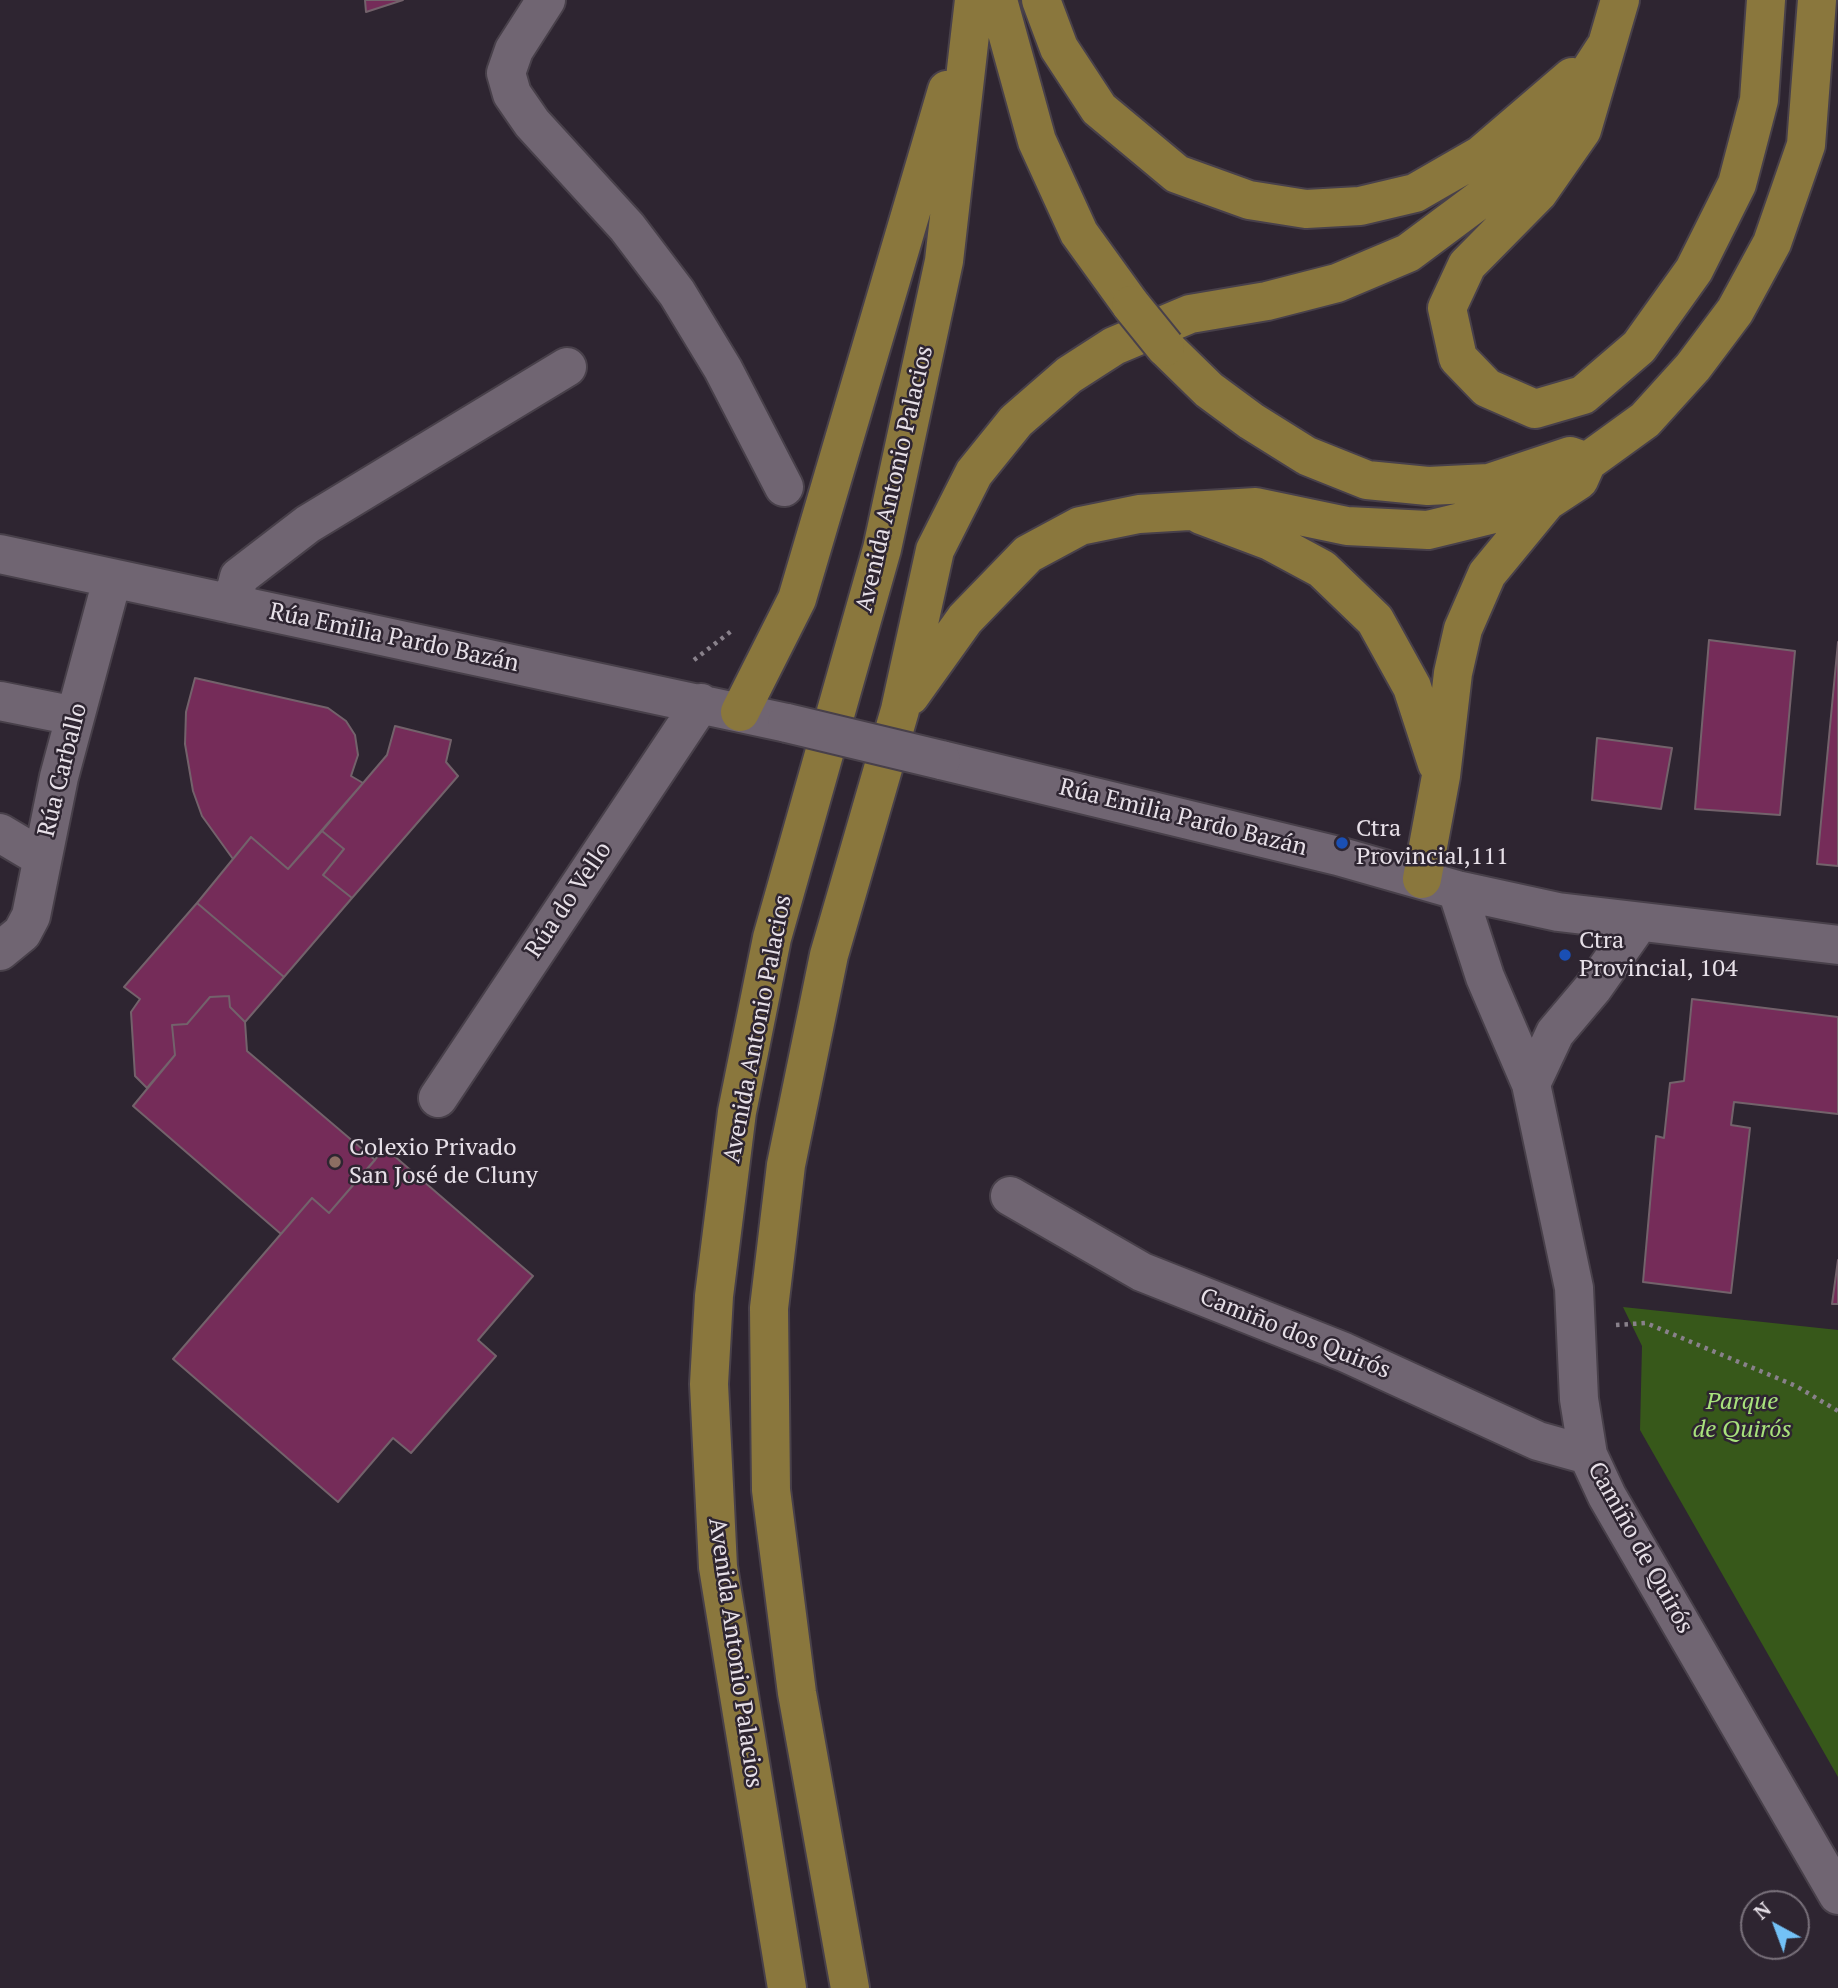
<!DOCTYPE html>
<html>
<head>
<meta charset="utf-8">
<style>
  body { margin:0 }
  #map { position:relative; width:1838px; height:1988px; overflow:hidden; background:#2e2531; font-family:"PT Serif",serif }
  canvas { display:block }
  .north { position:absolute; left:1740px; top:1890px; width:70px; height:70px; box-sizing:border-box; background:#2e2531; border:2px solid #78707a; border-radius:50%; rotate:319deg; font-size:19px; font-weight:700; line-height:28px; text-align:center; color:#e7e0e8 }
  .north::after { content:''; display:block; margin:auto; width:24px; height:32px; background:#73c1f6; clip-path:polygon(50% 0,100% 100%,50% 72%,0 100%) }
</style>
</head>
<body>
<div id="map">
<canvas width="1838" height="1988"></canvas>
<div class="north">N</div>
</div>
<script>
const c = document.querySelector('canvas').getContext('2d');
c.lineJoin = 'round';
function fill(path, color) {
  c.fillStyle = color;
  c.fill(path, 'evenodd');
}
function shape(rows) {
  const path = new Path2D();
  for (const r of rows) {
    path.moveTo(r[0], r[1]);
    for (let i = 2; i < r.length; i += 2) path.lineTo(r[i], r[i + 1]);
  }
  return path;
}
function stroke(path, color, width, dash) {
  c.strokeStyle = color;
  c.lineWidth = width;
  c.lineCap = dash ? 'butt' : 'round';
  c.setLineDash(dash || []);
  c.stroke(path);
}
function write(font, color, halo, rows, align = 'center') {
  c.font = font + ' "PT Serif",serif';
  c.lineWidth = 5;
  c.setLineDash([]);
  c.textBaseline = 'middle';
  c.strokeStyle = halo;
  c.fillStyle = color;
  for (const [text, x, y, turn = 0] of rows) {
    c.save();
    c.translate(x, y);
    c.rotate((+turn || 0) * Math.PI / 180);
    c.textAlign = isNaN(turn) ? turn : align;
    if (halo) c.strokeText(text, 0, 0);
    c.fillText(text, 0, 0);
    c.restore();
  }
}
const green = shape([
  [1623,1307,1838,1330,1838,1777,1640,1430,1642,1346]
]);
const building = shape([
  [365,0,403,0,366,12,365,0],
  [1709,640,1795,651,1780,815,1695,809,1709,640],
  [1838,642,1838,866,1817,864,1838,642],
  [195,678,328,708,346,721,355,735,358,755,351,776,363,783,288,869,251,837,233,859,202,816,193,791,185,744,186,712,195,678],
  [395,726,451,740,446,762,458,776,352,898,323,875,344,849,322,831,387,755,395,726],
  [1597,738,1672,748,1661,809,1592,800,1597,738],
  [322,831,344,849,323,875,352,898,284,977,197,903,251,837,288,869,322,831],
  [197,903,284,977,245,1022,230,1007,229,996,210,997,187,1024,172,1025,175,1055,147,1088,135,1076,131,1012,140,999,124,987,197,903],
  [229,996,230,1007,245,1022,247,1051,375,1160,329,1213,312,1198,281,1234,133,1106,175,1055,172,1025,187,1024,210,997,229,996],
  [1692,999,1838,1017,1838,1114,1734,1102,1731,1125,1750,1128,1731,1293,1643,1282,1656,1136,1664,1138,1670,1083,1684,1081,1692,999],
  [385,1148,533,1276,478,1340,496,1356,411,1453,393,1438,338,1502,173,1359,312,1198,329,1213,385,1148],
  [1838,1260,1838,1304,1832,1304,1838,1260]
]);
const path = shape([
  [694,660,734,629],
  [1616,1325,1646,1323,1796,1386,1838,1411]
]);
const minor = shape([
  [546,0,514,50,506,73,512,94,532,123,627,227,677,293,723,369,784,487],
  [0,554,787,723],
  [232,604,239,577,308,524,567,367],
  [0,701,75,716],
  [941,760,1338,856,1457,890,1558,912,1838,945],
  [0,833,42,858],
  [1457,890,1485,977,1531,1084,1574,1288,1579,1399,1588,1455,1607,1496,1838,1895],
  [0,951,22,933,31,916,59,777,112,580],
  [1531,1084,1555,1033,1593,988,1638,924],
  [438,1098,701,703],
  [1010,1196,1142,1272,1344,1352,1538,1441,1588,1455]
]);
const major = shape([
  [998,0,1037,141,1079,233,1131,305],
  [1041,0,1059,48,1099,109,1177,174,1249,200,1306,209,1360,206,1415,193,1481,155,1572,77],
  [1620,0,1582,130,1538,193,1467,265,1447,308,1458,358,1487,388,1535,409,1583,395,1639,347,1694,270,1737,184,1759,100,1766,0],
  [1165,347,1209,390,1251,421,1307,456,1367,480,1428,486,1489,483,1570,456,1587,462],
  [1201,515,1270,541,1322,569,1375,620,1412,687,1437,764],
  [910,696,965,619,1028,554,1080,526,1139,514,1256,507,1347,526,1428,530,1547,501,1579,480,1587,462,1645,420,1693,367,1735,311,1772,243,1806,145,1817,0],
  [740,712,797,599,947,90],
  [1422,879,1441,776,1453,673,1463,629,1487,574,1547,501],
  [787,1988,718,1567,709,1384,714,1296,737,1112,772,938,882,549,944,261,974,0],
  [850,1988,797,1693,771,1490,769,1308,786,1165,829,955,900,710,935,550,974,473,1016,421,1069,375,1114,346,1190,314,1267,301,1337,283,1408,253,1498,186,1552,129,1604,49]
]);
const minorBridge = shape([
  [787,723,941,760]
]);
const majorBridge = shape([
  [1131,305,1165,347]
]);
const markers = [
  [1342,843,7,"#1a4fb4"],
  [1565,955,7,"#1a4fb4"],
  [335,1162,7,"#8d6e63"]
];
const streetNames = [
  ["Avenida Antonio Palacios",895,479,-77],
  ["Rúa Emilia Pardo Bazán",394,638,12],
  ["Rúa Carballo",63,770,-76],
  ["Rúa Emilia Pardo Bazán",1183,818,14],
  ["Rúa do Vello",569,900,-56],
  ["Avenida Antonio Palacios",758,1029,-79],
  ["Camiño dos Quirós",1295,1334,22],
  ["Camiño de Quirós",1640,1548,61],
  ["Avenida Antonio Palacios",735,1653,82]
];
const poiNames = [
  ["Ctra",1356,829],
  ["Provincial,111",1356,857],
  ["Ctra",1579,941],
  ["Provincial, 104",1579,969],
  ["Colexio Privado",349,1148],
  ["San José de Cluny",349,1176]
];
const parkNames = [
  ["Parque",1742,1402],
  ["de Quirós",1742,1430]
];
fill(green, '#37581a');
fill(building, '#752c59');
stroke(building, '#73626b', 2);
stroke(minor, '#48404a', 42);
stroke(major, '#48404a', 42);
stroke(path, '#89818b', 4.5, [3.5, 5]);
stroke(minor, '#706572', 38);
stroke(major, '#8a773d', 38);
stroke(minorBridge, '#48404a', 42, []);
stroke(majorBridge, '#48404a', 42, []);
stroke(minorBridge, '#706572', 38);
stroke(majorBridge, '#8a773d', 38);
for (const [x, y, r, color] of markers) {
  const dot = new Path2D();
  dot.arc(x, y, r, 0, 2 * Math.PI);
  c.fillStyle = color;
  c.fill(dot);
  stroke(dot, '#2e2531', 2.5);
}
write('24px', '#e7e0e8', '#2e2531', streetNames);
write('24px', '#e7e0e8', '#2e2531', poiNames, 'left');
write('italic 24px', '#a8e27c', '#2e2531', parkNames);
</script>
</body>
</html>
